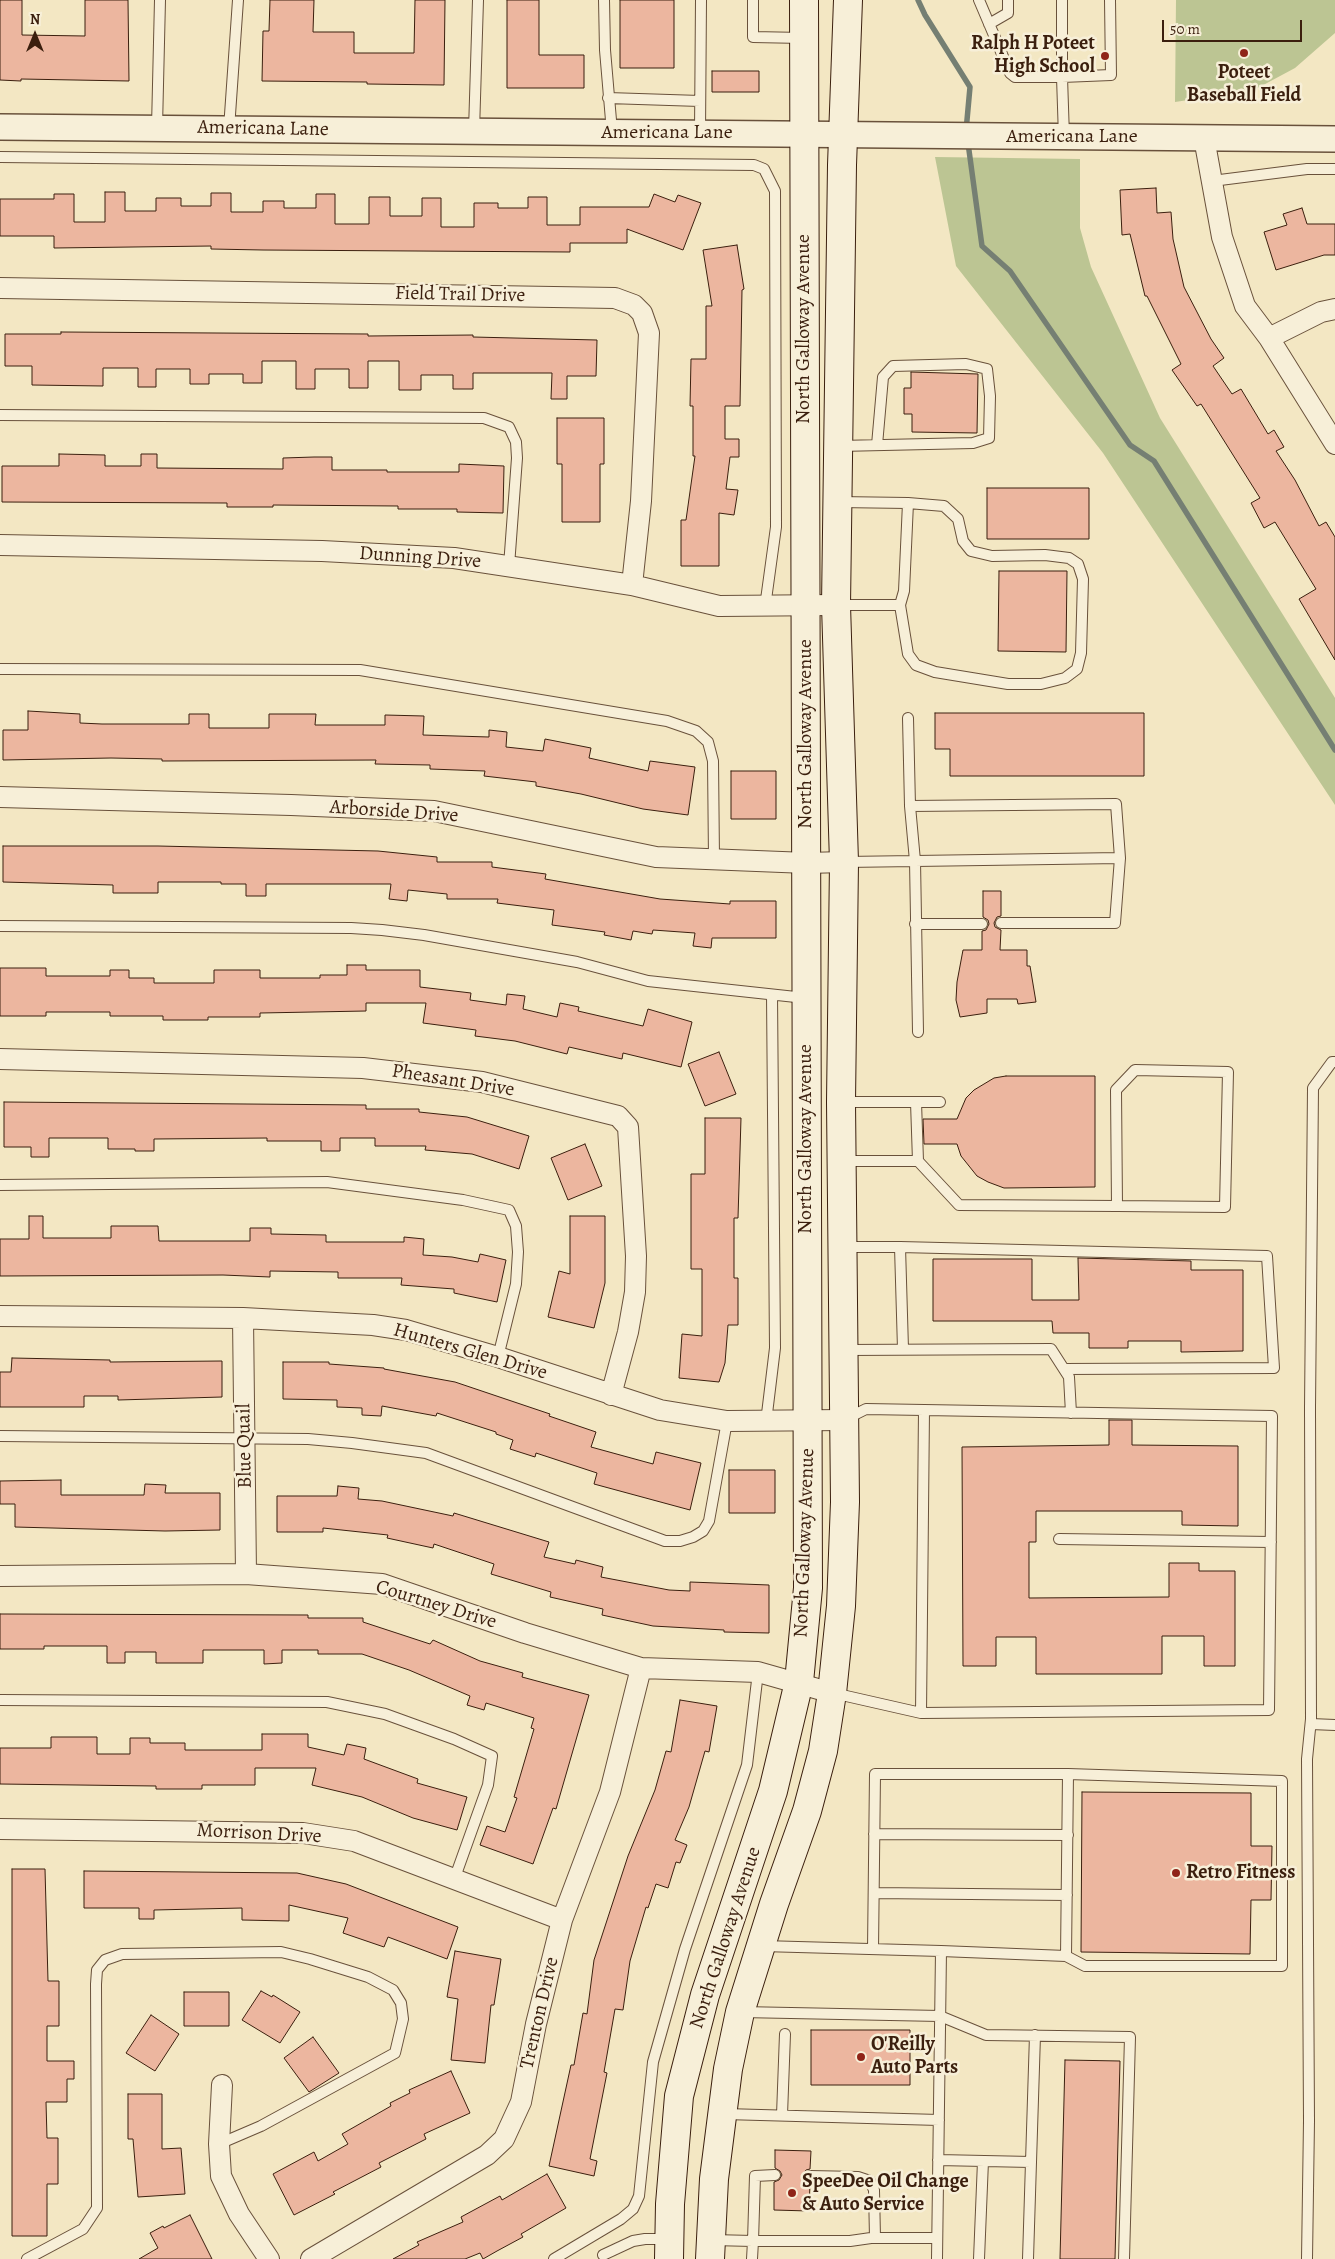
<!DOCTYPE html>
<html>
<head>
<meta charset="utf-8">
<style>
  body { margin:0 }
  #map { position:relative; width:1335px; height:2259px; overflow:hidden; background:#f3e7c3; font-family:Alegreya,serif }
  canvas { display:block }
  .north { position:absolute; left:10px; top:10px; width:50px; height:50px; -webkit-text-stroke:4px #f7efd8; paint-order:stroke; rotate:0deg; font-size:14px; font-weight:700; line-height:20px; text-align:center; color:#3b1f0e }
  .north::after { content:''; display:block; margin:auto; width:18px; height:22px; background:#3b1f0e; clip-path:polygon(50% 0,100% 100%,50% 72%,0 100%) }
  .scale { position:absolute; left:1162px; top:20px; width:140px; height:22px; box-sizing:border-box; border:2px solid #3b1f0e; border-top:0; padding-left:6px; font-size:15px; line-height:18px; white-space:nowrap; color:#3b1f0e; -webkit-text-stroke:4px #f7efd8; paint-order:stroke }
</style>
</head>
<body>
<div id="map">
<canvas width="1335" height="2259"></canvas>
<div class="north">N</div>
<div class="scale">50 m</div>
</div>
<script>
const c = document.querySelector('canvas').getContext('2d');
c.lineJoin = 'round';
function fill(path, color) {
  c.fillStyle = color;
  c.fill(path, 'evenodd');
}
function shape(rows) {
  const path = new Path2D();
  for (const r of rows) {
    path.moveTo(r[0], r[1]);
    for (let i = 2; i < r.length; i += 2) path.lineTo(r[i], r[i + 1]);
  }
  return path;
}
function stroke(path, color, width, dash) {
  c.strokeStyle = color;
  c.lineWidth = width;
  c.lineCap = dash ? 'butt' : 'round';
  c.setLineDash(dash || []);
  c.stroke(path);
}
function write(font, color, halo, rows, align = 'center') {
  c.font = font + ' Alegreya,serif';
  c.lineWidth = 5;
  c.setLineDash([]);
  c.textBaseline = 'middle';
  c.strokeStyle = halo;
  c.fillStyle = color;
  for (const [text, x, y, turn = 0] of rows) {
    c.save();
    c.translate(x, y);
    c.rotate((+turn || 0) * Math.PI / 180);
    c.textAlign = isNaN(turn) ? turn : align;
    if (halo) c.strokeText(text, 0, 0);
    c.fillText(text, 0, 0);
    c.restore();
  }
}
const green = shape([
  [1176,0,1335,0,1335,33,1295,68,1254,90,1175,102],
  [935,157,1080,159,1080,228,1091,267,1160,418,1335,698,1335,805,1103,453,956,266]
]);
const stream = shape([
  [918,0,925,15,970,87,966,131],
  [968,143,982,246,1010,271,1130,445,1154,461,1335,750]
]);
const building = shape([
  [0,0,22,0,22,35,85,36,85,0,128,0,129,81,21,79,21,81,0,80,0,0],
  [270,0,314,0,313,32,354,32,354,53,414,53,415,0,445,0,444,85,367,84,367,82,262,81,263,31,269,31,270,0],
  [507,0,539,0,539,55,584,55,584,88,507,88,507,0],
  [620,0,674,0,674,68,620,68,620,0],
  [712,71,759,71,759,92,712,92,712,71],
  [1156,188,1157,213,1171,212,1173,239,1184,287,1211,339,1224,358,1213,366,1232,394,1241,389,1268,434,1274,430,1284,447,1276,451,1295,480,1319,526,1326,522,1335,537,1335,660,1299,599,1316,589,1275,522,1264,528,1251,503,1260,498,1201,404,1197,406,1172,370,1181,364,1147,296,1145,296,1130,234,1122,235,1120,190,1156,188],
  [105,192,125,192,125,211,156,211,156,198,181,198,181,206,211,206,211,193,231,193,231,212,263,212,263,201,284,201,284,208,316,208,316,194,335,194,335,224,369,224,369,197,390,197,390,216,422,216,422,198,441,198,441,227,474,227,474,203,498,203,498,208,528,208,528,197,547,197,547,225,580,225,580,207,649,207,654,194,675,202,678,195,701,203,683,250,627,229,627,243,570,243,570,252,263,250,211,249,211,246,54,248,54,236,0,236,0,199,54,199,54,194,74,194,74,222,105,222,105,192],
  [1302,208,1307,224,1335,224,1335,255,1324,255,1276,270,1264,232,1287,225,1283,214,1302,208],
  [737,245,744,289,742,290,740,406,725,406,725,439,739,439,739,457,730,457,726,489,738,490,734,515,719,513,719,566,681,566,681,520,686,520,695,456,693,456,693,406,690,406,691,359,706,359,706,306,712,306,703,250,737,245],
  [61,332,368,334,368,336,473,335,473,337,597,340,596,376,567,376,567,399,551,399,552,373,473,373,473,389,453,389,453,375,421,375,421,390,399,390,399,361,368,361,368,388,349,388,349,369,315,369,315,389,296,389,296,361,262,361,262,383,243,383,243,374,209,374,209,384,190,384,190,369,156,369,156,387,138,387,138,368,103,368,103,386,32,385,32,366,5,366,5,334,61,334,61,332],
  [911,372,978,374,977,433,912,432,912,414,904,414,904,388,911,388,911,372],
  [557,418,604,418,604,464,600,464,600,522,562,522,562,464,557,464,557,418],
  [59,454,105,455,105,466,141,466,141,454,157,454,157,468,283,469,283,458,314,457,332,457,332,470,387,470,387,472,459,472,459,464,504,466,503,513,457,512,457,509,398,509,398,506,273,505,273,507,227,507,227,503,2,502,2,466,59,466,59,454],
  [987,488,1089,488,1089,539,987,539,987,488],
  [999,571,1067,571,1066,652,998,651,999,571],
  [28,711,80,714,80,723,102,724,189,724,189,714,209,714,209,728,269,728,269,714,316,714,315,725,385,725,385,715,424,716,423,735,489,737,489,730,507,732,506,747,543,751,545,739,591,748,589,758,648,771,650,761,695,767,688,815,643,809,581,794,536,786,536,782,484,776,485,771,430,769,430,765,375,764,376,760,162,761,162,759,111,758,3,760,3,730,28,730,28,711],
  [935,713,1144,713,1144,776,950,776,950,749,935,749,935,713],
  [731,771,776,771,776,819,731,819,731,771],
  [3,846,158,846,378,851,437,857,437,862,492,862,492,867,546,874,545,879,660,899,730,904,730,901,776,901,776,938,712,938,711,948,693,946,695,933,653,930,652,934,633,931,631,940,604,935,605,932,552,925,554,910,497,903,498,899,447,899,447,894,408,890,407,901,389,899,391,884,266,884,266,896,246,896,246,884,221,884,221,882,158,882,158,893,113,893,113,885,3,882,3,846],
  [983,891,1001,891,1001,916,997,917,994,923,995,927,1001,930,1000,950,1027,950,1027,966,1030,966,1036,1002,1018,1004,1017,999,987,999,987,1013,960,1017,956,1000,957,982,963,950,982,950,982,931,986,930,989,924,988,920,983,917,983,891],
  [347,965,366,965,366,970,420,970,420,987,471,993,470,1000,506,1005,507,994,525,996,523,1009,557,1017,560,1003,579,1007,578,1011,643,1026,648,1009,692,1022,681,1067,623,1053,622,1059,569,1047,567,1054,515,1041,475,1036,476,1030,423,1023,426,1003,366,1003,366,1011,260,1013,260,1017,208,1017,208,1020,163,1020,163,1016,110,1016,110,1012,46,1012,46,1016,0,1016,0,968,46,968,46,976,110,976,110,970,129,970,129,978,154,978,154,983,214,983,214,970,260,970,260,978,320,978,320,975,347,975,347,965],
  [719,1052,736,1094,705,1106,688,1064,719,1052],
  [1006,1076,1095,1076,1095,1187,1004,1188,988,1182,977,1176,961,1156,957,1144,924,1144,923,1119,957,1119,966,1098,974,1090,994,1078,1006,1076],
  [4,1102,366,1105,366,1109,419,1109,419,1112,467,1117,529,1136,519,1169,472,1154,425,1150,426,1146,375,1146,375,1138,340,1138,340,1151,321,1151,321,1141,267,1141,267,1138,154,1139,154,1151,135,1151,135,1149,108,1149,108,1138,49,1138,49,1157,31,1157,31,1147,4,1147,4,1102],
  [705,1118,741,1118,738,1218,734,1218,734,1278,738,1278,738,1325,728,1325,725,1363,719,1382,679,1378,682,1334,702,1336,702,1269,691,1269,691,1174,705,1174,705,1118],
  [585,1144,602,1186,568,1200,551,1158,585,1144],
  [29,1216,43,1216,43,1238,111,1238,111,1226,158,1226,159,1241,250,1241,250,1228,271,1228,271,1234,326,1235,326,1242,404,1242,404,1237,424,1239,423,1255,452,1257,478,1262,480,1254,506,1260,497,1302,454,1293,454,1289,401,1285,402,1278,338,1278,338,1272,270,1271,270,1277,223,1275,0,1276,0,1239,29,1239,29,1216],
  [570,1216,605,1216,605,1283,594,1328,548,1317,559,1271,570,1274,570,1216],
  [1078,1258,1191,1261,1191,1270,1243,1270,1243,1351,1181,1352,1181,1341,1128,1341,1128,1348,1089,1348,1089,1333,1053,1333,1052,1321,933,1321,933,1259,1032,1259,1032,1300,1079,1300,1078,1258],
  [12,1358,110,1360,110,1362,222,1361,222,1397,118,1400,118,1396,84,1396,84,1407,0,1407,0,1372,11,1372,12,1358],
  [283,1362,329,1362,329,1364,384,1368,384,1369,455,1382,550,1414,549,1416,596,1432,591,1447,653,1464,656,1452,701,1463,690,1510,594,1484,597,1473,536,1453,535,1457,510,1449,513,1440,496,1434,496,1432,437,1413,436,1416,382,1406,381,1416,362,1415,362,1408,337,1407,337,1400,283,1399,283,1362],
  [1109,1420,1132,1420,1132,1445,1238,1446,1238,1526,1182,1525,1182,1511,1036,1511,1036,1542,1029,1542,1029,1598,1169,1597,1169,1563,1199,1563,1199,1571,1235,1571,1235,1666,1204,1666,1204,1636,1162,1636,1162,1674,1036,1674,1036,1637,996,1637,996,1666,963,1666,962,1447,1109,1445,1109,1420],
  [729,1470,775,1470,775,1513,729,1513,729,1470],
  [61,1480,61,1495,144,1495,145,1484,166,1485,165,1493,220,1493,220,1530,165,1531,15,1527,15,1504,0,1504,0,1481,61,1480],
  [338,1486,359,1488,358,1499,382,1501,453,1516,454,1513,549,1542,544,1557,575,1564,576,1560,603,1567,601,1577,669,1590,690,1591,690,1582,769,1585,769,1633,724,1632,724,1630,653,1626,602,1615,603,1609,550,1597,551,1592,491,1574,494,1564,434,1544,433,1548,387,1538,388,1535,323,1528,323,1532,277,1532,277,1496,337,1496,338,1486],
  [0,1614,308,1615,308,1618,363,1618,363,1622,430,1644,433,1640,480,1661,523,1673,522,1677,589,1695,556,1809,553,1808,533,1864,480,1845,487,1826,505,1832,517,1798,514,1797,534,1729,531,1728,534,1718,486,1703,484,1710,467,1705,470,1696,409,1670,362,1654,318,1654,318,1650,282,1650,282,1663,264,1664,264,1650,203,1650,203,1663,156,1663,156,1652,125,1652,125,1663,107,1663,107,1646,44,1646,44,1649,0,1649,0,1614],
  [680,1700,717,1706,709,1752,705,1751,689,1807,675,1840,687,1845,680,1863,676,1862,668,1888,656,1884,648,1908,646,1907,630,1961,623,2010,615,2009,604,2072,607,2073,590,2159,597,2161,594,2176,549,2166,571,2065,574,2065,583,2013,587,2014,594,1960,628,1856,655,1790,666,1751,671,1752,680,1700],
  [262,1734,308,1734,308,1747,344,1755,347,1744,366,1748,364,1759,418,1779,417,1783,467,1797,457,1830,413,1818,362,1797,312,1785,316,1768,255,1768,255,1785,202,1785,202,1789,156,1789,156,1786,0,1784,0,1748,51,1748,51,1737,97,1737,97,1754,130,1754,130,1738,150,1738,150,1743,185,1743,185,1750,262,1750,262,1734],
  [1082,1792,1251,1793,1251,1846,1272,1846,1271,1900,1251,1900,1250,1954,1081,1952,1082,1792],
  [12,1869,45,1869,48,1981,59,1981,59,2026,47,2026,47,2061,74,2061,74,2079,67,2079,67,2102,46,2102,47,2138,58,2138,58,2184,47,2184,47,2236,12,2236,12,1869],
  [84,1871,297,1873,346,1884,458,1927,447,1959,388,1937,384,1947,343,1933,348,1918,289,1905,289,1921,242,1920,242,1908,154,1910,154,1919,139,1919,139,1908,84,1908,84,1871],
  [455,1951,501,1959,494,2005,491,2005,485,2063,451,2060,458,1999,447,1997,455,1951],
  [261,1991,272,1997,273,1995,300,2012,280,2043,242,2020,261,1991],
  [184,1992,229,1992,229,2026,184,2026,184,1992],
  [151,2015,179,2034,155,2071,126,2053,151,2015],
  [811,2030,910,2030,910,2085,811,2085,811,2030],
  [313,2037,339,2073,309,2092,284,2058,313,2037],
  [1065,2060,1120,2061,1115,2259,1060,2259,1065,2060],
  [451,2071,470,2113,424,2134,426,2139,379,2163,381,2167,333,2192,335,2194,294,2215,273,2174,314,2152,318,2161,348,2144,342,2134,391,2106,390,2103,410,2093,409,2090,451,2071],
  [128,2094,162,2094,162,2149,181,2148,185,2194,138,2197,133,2139,128,2139,128,2094],
  [775,2150,811,2151,810,2169,806,2170,803,2175,804,2180,810,2183,809,2211,774,2210,774,2182,779,2180,782,2175,780,2171,775,2168,775,2150],
  [547,2174,566,2208,521,2234,523,2237,497,2251,483,2259,480,2253,465,2259,393,2259,419,2245,417,2242,463,2222,461,2217,500,2196,502,2200,547,2174],
  [190,2215,212,2259,139,2259,158,2248,150,2233,163,2226,164,2228,190,2215]
]);
const service = shape([
  [604,0,605,50,612,132],
  [753,0,753,37,803,38],
  [979,0,1010,73,1015,77,1062,77,1062,0],
  [989,24,1008,13,1008,0],
  [608,98,700,101],
  [157,127,160,0],
  [229,129,238,0],
  [474,131,478,0],
  [700,132,701,0],
  [1064,137,1062,77,1111,75,1110,0],
  [0,157,754,165,764,169,775,191,776,527,765,607],
  [1212,181,1307,169,1335,169],
  [0,415,484,418,509,427,516,442,517,458,509,566],
  [839,446,973,443,989,438,990,396,987,369,966,364,893,366,883,377,877,445],
  [838,502,908,503],
  [837,605,900,605,904,591,908,503,944,506,958,519,963,541,971,551,992,556,1045,555,1069,558,1078,564,1083,579,1081,653,1077,669,1065,678,1041,684,1008,684,935,672,916,665,908,654,900,605],
  [0,669,360,670,667,721,696,731,708,742,713,761,714,859],
  [908,718,910,806],
  [845,862,915,861,1120,858,1116,804,910,806,915,861,918,1032],
  [1001,923,1115,923,1120,858],
  [915,924,982,924],
  [0,926,351,928,382,930,424,935,577,962,648,981,805,998],
  [842,1102,916,1102,918,1161],
  [916,1102,940,1102],
  [843,1161,918,1161,959,1205,1117,1206,1225,1207,1228,1072,1135,1070,1116,1090,1117,1206],
  [0,1185,327,1182,463,1200,509,1210,516,1226,518,1252,516,1284,498,1357],
  [844,1247,900,1247,903,1349],
  [900,1247,1267,1256,1274,1368,1065,1369],
  [845,1350,1051,1349,1069,1377,1071,1413],
  [766,1422,775,1348,772,995],
  [0,1436,308,1439,352,1443,426,1453,665,1541,680,1541,693,1537,703,1531,709,1521,727,1421],
  [1059,1539,1271,1542],
  [833,1693,921,1713,1269,1710,1272,1416,866,1409,846,1419],
  [0,1700,327,1702,385,1714,454,1739,492,1756,488,1785,454,1880],
  [921,1713,924,1410],
  [1311,1724,1335,1725],
  [874,1834,1068,1835],
  [874,1893,1067,1895],
  [762,1946,941,1951,937,2259],
  [873,1949,875,1774,1068,1774,1066,1956,941,1951],
  [1066,1956,1085,1966,1282,1966,1282,1781,1068,1774],
  [741,2012,940,2016,986,2035,1130,2037,1124,2259],
  [725,2114,939,2120],
  [782,2115,785,2034],
  [938,2160,1031,2162,1028,2259],
  [1031,2162,1035,2035],
  [810,2176,858,2177,870,2181,874,2190,875,2238],
  [712,2240,753,2241,755,2176,775,2175],
  [603,2255,633,2241,645,2239,669,2239],
  [27,2259,83,2229,97,2208,96,1984,97,1970,105,1960,122,1954,281,1952,310,1959,368,1977,393,1990,401,2003,403,2019,395,2053,261,2126,219,2144],
  [554,2259,621,2219,633,2209,639,2196,653,2062,685,1949,747,1765,758,1672],
  [752,2259,753,2241,850,2241,871,2238,937,2238],
  [979,2259,983,2161],
  [1307,2259,1309,2121,1307,1759,1311,1719,1310,1408,1313,1088,1332,1062,1335,1062]
]);
const minor = shape([
  [1204,138,1222,237,1245,306,1269,338,1335,444],
  [0,288,615,298,634,305,642,313,649,333,641,501,632,585],
  [1269,338,1321,312,1335,309],
  [0,545,322,551,454,558,632,585,719,606,836,605],
  [0,797,291,805,434,811,656,857,807,863,844,862],
  [0,1059,363,1068,482,1082,618,1116,628,1127,636,1256,635,1292,628,1332,611,1395],
  [0,1316,243,1318,373,1325,406,1330,498,1357,660,1410,727,1421,844,1420],
  [243,1318,246,1574],
  [0,1576,246,1574,382,1584,525,1633,641,1668,758,1672,832,1693],
  [0,1829,303,1833,354,1841,562,1920],
  [222,2085,219,2144,221,2176,239,2214,269,2259],
  [311,2259,487,2155,504,2139,521,2102,536,2024,562,1920,610,1792,641,1668]
]);
const tertiary = shape([
  [0,127,1335,139]
]);
const secondary = shape([
  [669,2259,670,2204,679,2096,705,1995,773,1791,799,1682,808,1588,804,0],
  [710,2259,714,2179,728,2069,740,2012,774,1904,807,1811,823,1751,832,1693,841,1606,845,1502,841,1102,844,862,836,605,842,165,848,0]
]);
const markers = [
  [1244,53,5,"#8f2418"],
  [1105,56,5,"#8f2418"],
  [1176,1873,5,"#8f2418"],
  [861,2057,5,"#8f2418"],
  [792,2193,5,"#8f2418"]
];
const poiNames = [
  ["Ralph H Poteet",1095,44,"right"],
  ["High School",1095,67,"right"],
  ["Poteet",1244,73,"center"],
  ["Baseball Field",1244,96,"center"],
  ["Retro Fitness",1186,1873],
  ["O'Reilly",871,2045],
  ["Auto Parts",871,2068],
  ["SpeeDee Oil Change",802,2182],
  ["& Auto Service",802,2205]
];
const streetNames = [
  ["Americana Lane",263,129,1],
  ["Americana Lane",667,133],
  ["Americana Lane",1072,137],
  ["Field Trail Drive",460,295,1],
  ["North Galloway Avenue",804,329,-90],
  ["Dunning Drive",420,558,4],
  ["North Galloway Avenue",806,734,-90],
  ["Arborside Drive",394,812,4],
  ["Pheasant Drive",453,1081,9],
  ["North Galloway Avenue",806,1139,-90],
  ["Hunters Glen Drive",470,1352,16],
  ["Blue Quail",245,1446,-91],
  ["North Galloway Avenue",805,1543,-88],
  ["Courtney Drive",436,1605,17],
  ["Morrison Drive",259,1834,3],
  ["North Galloway Avenue",726,1938,-72],
  ["Trenton Drive",540,2013,-77]
];
fill(green, '#bcc593');
stroke(stream, '#757f73', 5.5);
fill(building, '#ecb69f');
stroke(building, '#3b1f0e', 1);
stroke(service, '#69513b', 12);
stroke(minor, '#69513b', 22);
stroke(tertiary, '#69513b', 28);
stroke(secondary, '#3b1f0e', 30);
stroke(service, '#f7efd8', 10);
stroke(minor, '#f7efd8', 20);
stroke(tertiary, '#f7efd8', 25);
stroke(secondary, '#f7efd8', 28);
for (const [x, y, r, color] of markers) {
  const dot = new Path2D();
  dot.arc(x, y, r, 0, 2 * Math.PI);
  c.fillStyle = color;
  c.fill(dot);
  stroke(dot, '#f7efd8', 2);
}
write('bold 20px', '#3b1f0e', '#f7efd8', poiNames, 'left');
write('20px', '#3b1f0e', '#f7efd8', streetNames);
</script>
</body>
</html>
